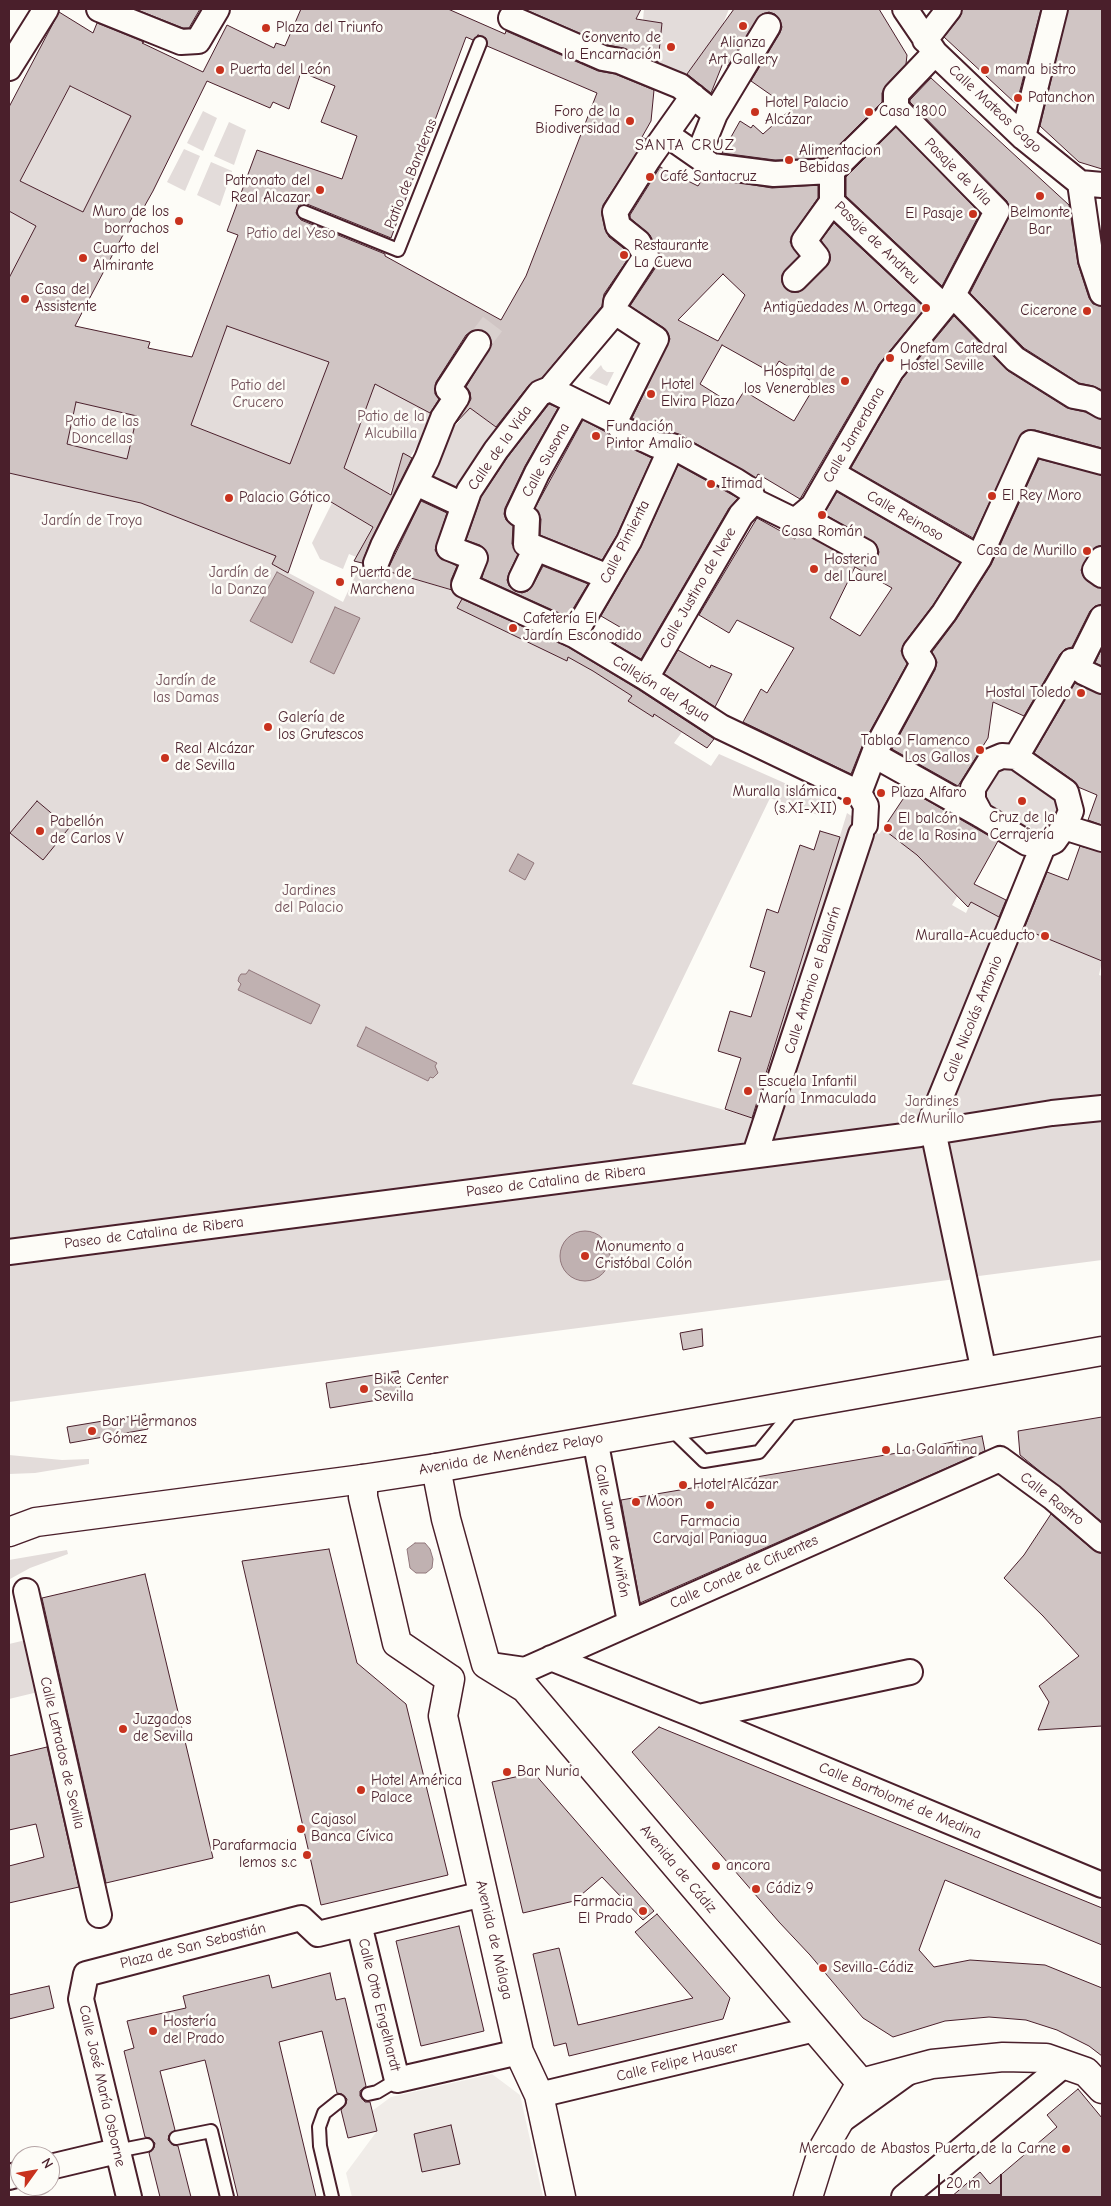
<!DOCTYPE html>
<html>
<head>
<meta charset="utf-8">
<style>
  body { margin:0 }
  #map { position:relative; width:1111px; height:2206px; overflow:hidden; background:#fdfcf7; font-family:"Comic Neue",sans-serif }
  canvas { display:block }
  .frame { position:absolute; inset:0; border:10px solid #4a1f2b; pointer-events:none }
  .north { position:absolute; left:10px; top:2146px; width:50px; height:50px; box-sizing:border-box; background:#fdfcf7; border:1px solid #b5a4a5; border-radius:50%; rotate:58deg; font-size:14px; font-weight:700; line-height:20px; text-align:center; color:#4a1f2b }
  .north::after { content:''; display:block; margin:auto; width:18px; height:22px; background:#c8321e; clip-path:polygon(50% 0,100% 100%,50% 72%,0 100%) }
  .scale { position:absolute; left:938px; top:2174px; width:64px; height:22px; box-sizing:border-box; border:2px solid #4a1f2b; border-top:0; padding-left:6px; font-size:15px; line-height:18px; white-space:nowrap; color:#4a1f2b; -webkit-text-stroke:4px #fdfcf7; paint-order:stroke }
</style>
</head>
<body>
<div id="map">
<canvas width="1111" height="2206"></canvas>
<div class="frame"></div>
<div class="north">N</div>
<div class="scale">20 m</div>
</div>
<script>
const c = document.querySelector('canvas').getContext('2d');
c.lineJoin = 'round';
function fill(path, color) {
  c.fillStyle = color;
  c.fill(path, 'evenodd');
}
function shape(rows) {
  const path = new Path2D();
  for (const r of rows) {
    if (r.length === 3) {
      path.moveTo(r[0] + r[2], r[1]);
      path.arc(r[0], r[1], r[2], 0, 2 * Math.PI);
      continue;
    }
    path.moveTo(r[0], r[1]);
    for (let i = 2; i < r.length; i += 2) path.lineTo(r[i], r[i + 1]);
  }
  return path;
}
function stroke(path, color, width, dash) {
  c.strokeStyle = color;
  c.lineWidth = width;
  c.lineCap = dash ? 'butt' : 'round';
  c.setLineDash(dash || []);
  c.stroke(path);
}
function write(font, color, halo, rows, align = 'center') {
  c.font = font + ' "Comic Neue",sans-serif';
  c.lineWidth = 5;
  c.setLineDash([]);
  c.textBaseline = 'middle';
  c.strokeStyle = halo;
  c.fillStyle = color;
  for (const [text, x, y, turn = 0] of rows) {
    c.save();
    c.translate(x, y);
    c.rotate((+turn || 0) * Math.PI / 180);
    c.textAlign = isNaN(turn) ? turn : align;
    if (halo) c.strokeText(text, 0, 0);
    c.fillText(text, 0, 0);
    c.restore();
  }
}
const built = shape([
  [492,2074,520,2095,543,2197,352,2197,346,2173,377,2131,372,2111,391,2097]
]);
const green = shape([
  [644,9,729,9,722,26,683,79,634,55,634,52,658,55,662,23,643,20],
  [531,35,617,72,613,80,528,44],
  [70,87,135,118,119,139,92,194,85,213,20,181],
  [203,111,217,118,203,151,187,143],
  [229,122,246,130,234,165,214,156],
  [184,149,200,156,185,191,167,182],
  [211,162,232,171,220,206,197,195],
  [9,211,36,226,18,260,47,274,39,290,9,273],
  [227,326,329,362,290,464,191,425],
  [601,365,603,369,607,372,614,372,607,386,589,378],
  [374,383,437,416,410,457,403,454,399,467,401,469,389,494,343,467],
  [76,402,137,416,127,459,67,444],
  [470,408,505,434,459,499,422,483,454,424,456,425],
  [9,473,141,503,276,556,272,564,343,602,356,574,364,577,370,563,380,569,464,594,458,608,567,660,569,657,600,675,632,696,629,701,653,717,654,714,682,732,674,743,711,766,719,754,823,800,818,815,770,798,632,1084,753,1118,847,813,879,834,883,829,917,855,958,895,952,905,966,913,971,902,1020,928,1102,961,1099,975,1102,976,1102,1260,9,1402],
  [332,503,372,527,356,557,349,554,343,569,320,559,312,543],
  [1007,763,1058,792,1060,825,1035,837,988,812,982,783,985,777],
  [9,1455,62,1460,89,1459,89,1464,35,1473,9,1474],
  [67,1550,68,1554,30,1568,10,1579,9,1577,9,1560],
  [26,1640,38,1692,9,1699,9,1644]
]);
const water = shape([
  [277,572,314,592,292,643,250,621,277,572],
  [335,607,360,618,334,674,310,662,335,607],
  [518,854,534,863,525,880,509,871,518,854],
  [249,970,320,1005,311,1024,238,990,241,984,238,981,239,977,241,974,246,974,249,970],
  [366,1027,437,1063,435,1066,438,1073,433,1078,430,1077,428,1081,357,1046,366,1027],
  [585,1256,25],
  [415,1543,425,1543,430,1549,433,1559,432,1568,426,1573,416,1573,410,1568,407,1549,415,1543]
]);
const building = shape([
  [135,9,200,9,189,28,183,28,135,9],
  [301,9,448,9,505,34,506,31,598,71,615,74,654,90,651,121,642,137,646,139,603,205,602,215,605,229,609,237,627,251,630,256,604,294,602,306,542,378,529,385,496,427,470,408,455,424,471,399,470,392,466,387,492,344,490,337,485,331,479,329,472,331,466,335,436,382,435,394,439,399,430,413,375,384,344,468,391,495,403,453,412,458,371,540,362,563,354,561,373,527,316,493,288,573,272,564,276,556,141,503,9,473,9,278,36,226,9,211,9,107,59,12,93,33,97,23,144,42,142,43,203,72,227,25,274,48,276,43,285,46,301,9],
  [478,35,486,38,487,46,597,93,526,276,501,320,385,256,385,254,301,220,296,213,299,205,307,204,391,238,466,37,473,40,478,35],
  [301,72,335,86,321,122,357,136,342,179,257,150,227,231,238,235,192,357,148,348,150,342,75,326,134,214,139,216,153,191,207,81,270,108,273,102,289,109,301,72],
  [70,86,131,116,83,212,20,181,70,86],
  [227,326,329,362,290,464,191,425,227,326],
  [76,402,137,416,127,459,67,444,76,402],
  [524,9,641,9,636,19,662,23,658,62,624,48,607,45,524,9],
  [734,9,879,9,907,55,906,64,886,85,882,93,882,102,826,158,775,160,722,153,740,121,751,128,753,125,763,134,791,109,751,81,780,33,782,27,780,20,775,14,769,12,762,14,757,19,728,66,723,63,711,93,687,74,734,9],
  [962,9,1041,9,1017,102,1015,103,944,37,960,17,962,9],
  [1068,9,1102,9,1102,169,1079,162,1040,126,1068,9],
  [931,78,1069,205,1078,264,1089,298,1093,304,1102,306,1102,390,1093,386,1079,383,1024,348,970,293,1009,217,1010,208,1007,201,910,102,910,100,931,78],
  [896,127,980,213,942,286,846,196,846,177,896,127],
  [660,167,698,186,704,177,772,188,818,185,818,198,793,234,790,242,799,256,782,275,782,282,785,288,791,292,799,292,827,266,830,261,830,254,821,240,834,223,925,308,879,364,800,499,758,474,756,478,679,434,659,431,632,418,670,339,668,333,664,328,630,306,658,264,660,256,650,235,630,218,630,215,660,167],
  [723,274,745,295,718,341,678,320,723,274],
  [722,345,772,373,779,361,816,384,794,421,744,391,735,406,700,384,722,345],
  [954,316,1008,371,1067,408,1085,412,1102,420,1102,448,1035,430,1028,430,1022,433,973,538,851,468,902,379,954,316],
  [549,404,558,408,525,466,505,508,504,514,506,520,513,526,512,544,518,554,509,573,507,580,509,586,515,591,522,593,528,591,533,585,543,566,588,584,568,617,482,578,488,556,485,549,480,545,466,540,481,497,507,458,549,404],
  [583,420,606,432,616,441,652,458,617,535,602,560,540,535,541,519,535,508,583,420],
  [1039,459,1102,475,1102,545,1096,547,1091,551,1081,570,1083,576,1087,581,1102,588,1102,604,1095,606,1090,611,1072,647,1065,649,1060,654,1024,716,993,702,988,738,958,786,892,749,935,670,937,662,932,652,956,620,991,565,1039,459],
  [678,465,738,498,729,508,641,659,615,644,625,630,601,616,641,547,678,465],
  [837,492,960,563,933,605,904,643,901,651,907,664,863,744,851,774,743,722,761,689,767,693,794,648,737,620,729,633,699,615,757,518,795,539,798,534,803,532,858,564,866,566,873,563,877,559,879,552,876,544,824,514,837,492],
  [855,567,892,588,860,636,830,618,855,567],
  [421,501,447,513,435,550,439,557,457,566,451,580,452,590,387,571,421,501],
  [462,599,568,647,639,690,714,739,707,748,654,714,653,717,628,701,632,696,593,671,568,657,567,661,457,608,462,599],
  [1102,648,1102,666,1095,663,1102,648],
  [678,650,710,668,711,665,732,674,715,707,664,674,678,650],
  [1075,683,1102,695,1102,825,1088,820,1097,795,1078,787,1074,781,1034,753,1075,683],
  [909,790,998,841,974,884,1006,900,999,917,971,902,968,907,917,855,883,829,909,790],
  [37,801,69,828,43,860,10,833,37,801],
  [820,831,840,837,752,1118,725,1109,741,1058,718,1051,730,1011,751,1017,765,972,750,967,767,909,778,913,800,845,814,850,820,831],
  [1080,846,1102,852,1102,961,1024,929,1047,872,1068,880,1080,846],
  [702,1329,703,1346,683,1350,680,1333,702,1329],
  [398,1371,402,1396,330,1408,326,1383,398,1371],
  [145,1414,148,1429,70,1443,67,1427,145,1414],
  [1102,1417,1102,1522,1020,1455,1018,1431,1102,1417],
  [982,1436,985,1451,640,1603,621,1500,909,1451,982,1436],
  [1051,1514,1093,1550,1102,1553,1102,1726,1038,1730,1049,1702,1039,1686,1079,1656,1043,1616,1004,1578,1024,1555,1051,1514],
  [329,1549,357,1663,406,1704,448,1875,321,1905,242,1561,329,1549],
  [145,1574,213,1858,106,1883,42,1598,145,1574],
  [659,1727,1102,1908,1102,1945,945,1880,919,1950,934,1967,970,1960,1045,1965,1102,1988,1102,2056,1089,2046,1057,2030,1026,2020,989,2017,945,2021,893,2037,863,2018,810,1955,779,1922,632,1752,659,1727],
  [47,1747,79,1887,9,1903,9,1866,44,1857,36,1824,9,1830,9,1756,47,1747],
  [534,1773,654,1911,643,1920,602,1877,574,1901,523,1913,492,1782,534,1773],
  [657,1914,730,1998,723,2019,569,2056,566,2043,554,2046,533,1954,559,1948,578,2025,693,1998,635,1932,657,1914],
  [459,1926,484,2031,421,2046,396,1941,459,1926],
  [330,1973,336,2000,345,1998,366,2086,360,2091,360,2096,365,2102,370,2102,377,2131,348,2138,341,2110,346,2104,347,2099,342,2094,337,2093,322,2031,279,2042,316,2197,238,2197,205,2060,160,2071,175,2130,169,2135,168,2140,173,2145,178,2146,191,2197,160,2197,149,2153,154,2148,155,2143,150,2138,145,2137,124,2051,134,2048,127,2021,186,2008,183,1996,269,1975,272,1988,330,1973],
  [49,1986,54,2008,9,2019,9,1995,49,1986],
  [1078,2089,1102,2118,1102,2197,951,2197,980,2172,990,2184,1057,2127,1047,2115,1078,2089],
  [451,2125,460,2164,422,2172,414,2134,451,2125]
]);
const streetTunnel = shape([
  [478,343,497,318]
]);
const lane = shape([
  [304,212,398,250,480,43],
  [670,1428,704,1461,759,1452,795,1408],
  [368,2094,377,2092,397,2080],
  [176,2138,211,2131,227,2197],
  [117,2151,147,2145],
  [332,2197,320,2146,319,2127,324,2113,339,2101]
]);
const street = shape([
  [99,9,181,42,198,41,217,9],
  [905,9,935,53,1023,137,1080,183,1102,185],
  [511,18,603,58,619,61,680,86,715,114,768,26],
  [925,40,949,9],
  [9,68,46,9],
  [666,134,712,166,774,174,832,171,896,108,896,94,935,53],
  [1023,137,1055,9],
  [698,156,715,114],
  [832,171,832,202,943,306],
  [1080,183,1091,260,1102,293],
  [795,279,817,257,804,241,832,202],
  [953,295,1015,359,1074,396,1090,399,1102,406],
  [615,312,656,339,615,421,550,389,615,312],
  [615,312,616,302,646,256,638,242,618,226,615,212,647,161,693,96],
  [550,389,540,393,496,450,469,491,449,548,475,558,464,585,574,635,646,678,721,727,859,793],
  [579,404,572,411,537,473,518,513,527,519,526,544,608,577],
  [615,421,622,429,656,445,672,446,736,481,750,490,754,501,795,521,813,506,891,371,953,295,997,211,896,108],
  [832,473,979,558],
  [416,483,463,505],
  [814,524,865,552],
  [1102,559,1095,570,1102,575],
  [376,563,383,546,427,459,443,418,457,397,448,389,478,343],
  [521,579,536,548],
  [574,635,629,541,672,446],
  [1079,664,1083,672,1102,681],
  [646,678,741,515,754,501],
  [874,755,981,815,1027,843,1043,846,1054,841,1064,827,1071,811,1066,792,1016,757,1002,756,990,761,973,788,973,800,981,815],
  [1016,757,1072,661,1079,664,1102,618],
  [859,793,875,751,923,663,915,651,944,613,979,558,1031,443,1102,462],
  [859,793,866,806,865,825],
  [1064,827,1102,839],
  [755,1154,861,834],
  [9,1252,920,1134,1052,1113,1102,1108],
  [984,1372,931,1121,1043,846],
  [595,1439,630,1622],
  [26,1591,99,1915],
  [551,1658,699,1717,1102,1885],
  [490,1665,525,1670,1000,1459,1052,1497,1102,1540],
  [699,1717,910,1672],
  [359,1924,397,2080,519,2052],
  [539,2095,815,2029],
  [839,2122,907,2073],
  [50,2167,117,2151],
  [9,2177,20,2174],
  [129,2197,81,1999,86,1974,301,1918,318,1934,483,1894],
  [904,2197,1065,2064]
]);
const secondary = shape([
  [436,1468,446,1519,486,1664],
  [363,1479,363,1497,397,1643,450,1679],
  [486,1664,525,1688,861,2083],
  [450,1679,443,1716,519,2052,539,2095,561,2197],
  [808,2197,823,2149,861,2083,932,2064,1003,2057,1046,2058,1086,2072,1102,2089]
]);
const primary = shape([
  [9,1532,36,1522,363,1479,436,1468,1102,1351]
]);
const markers = [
  [743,26,5,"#c8321e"],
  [266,28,5,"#c8321e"],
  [671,47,5,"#c8321e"],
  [220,70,5,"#c8321e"],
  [985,70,5,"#c8321e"],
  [1018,98,5,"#c8321e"],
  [755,112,5,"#c8321e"],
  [869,112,5,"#c8321e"],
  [630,121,5,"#c8321e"],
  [789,160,5,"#c8321e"],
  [650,177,5,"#c8321e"],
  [320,190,5,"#c8321e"],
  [1040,196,5,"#c8321e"],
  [973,214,5,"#c8321e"],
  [179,221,5,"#c8321e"],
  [624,255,5,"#c8321e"],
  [83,258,5,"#c8321e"],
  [25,299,5,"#c8321e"],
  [926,308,5,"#c8321e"],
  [1087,311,5,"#c8321e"],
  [890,358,5,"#c8321e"],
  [845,381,5,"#c8321e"],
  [651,394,5,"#c8321e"],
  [596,436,5,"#c8321e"],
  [711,484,5,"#c8321e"],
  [992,496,5,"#c8321e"],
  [229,498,5,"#c8321e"],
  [822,515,5,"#c8321e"],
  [1087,551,5,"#c8321e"],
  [814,569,5,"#c8321e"],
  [340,582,5,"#c8321e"],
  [513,628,5,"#c8321e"],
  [1081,693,5,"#c8321e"],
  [268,727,5,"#c8321e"],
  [980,750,5,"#c8321e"],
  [165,758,5,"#c8321e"],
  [881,793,5,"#c8321e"],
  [847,801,5,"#c8321e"],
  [1022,801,5,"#c8321e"],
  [888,828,5,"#c8321e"],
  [40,831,5,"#c8321e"],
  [1045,936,5,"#c8321e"],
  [748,1091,5,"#c8321e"],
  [585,1256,5,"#c8321e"],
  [364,1389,5,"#c8321e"],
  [92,1431,5,"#c8321e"],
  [886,1450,5,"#c8321e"],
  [683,1485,5,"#c8321e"],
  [636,1502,5,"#c8321e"],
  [710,1505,5,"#c8321e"],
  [123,1729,5,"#c8321e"],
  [507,1772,5,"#c8321e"],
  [361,1790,5,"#c8321e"],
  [301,1829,5,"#c8321e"],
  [307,1855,5,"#c8321e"],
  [716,1866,5,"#c8321e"],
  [756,1889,5,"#c8321e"],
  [643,1911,5,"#c8321e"],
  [823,1968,5,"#c8321e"],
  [153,2031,5,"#c8321e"],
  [1066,2149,5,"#c8321e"]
];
const poiNames = [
  ["Plaza del Triunfo",276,28],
  ["Convento de",661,38,"right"],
  ["la Encarnación",661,55,"right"],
  ["Alianza",743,43,"center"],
  ["Art Gallery",743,60,"center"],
  ["Puerta del León",230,70],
  ["mama bistro",995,70],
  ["Patanchon",1028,98],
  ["Hotel Palacio",765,103],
  ["Alcázar",765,120],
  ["Foro de la",620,112,"right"],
  ["Biodiversidad",620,129,"right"],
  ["Casa 1800",879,112],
  ["Alimentacion",799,151],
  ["Bebidas",799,168],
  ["Café Santacruz",660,177],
  ["Patronato del",310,181,"right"],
  ["Real Alcazar",310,198,"right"],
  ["Muro de los",169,212,"right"],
  ["borrachos",169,229,"right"],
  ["Belmonte",1040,213,"center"],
  ["Bar",1040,230,"center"],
  ["El Pasaje",963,214,"right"],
  ["Restaurante",634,246],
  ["La Cueva",634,263],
  ["Cuarto del",93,249],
  ["Almirante",93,266],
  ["Casa del",35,290],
  ["Assistente",35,307],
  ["Antigüedades M. Ortega",916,308,"right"],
  ["Cicerone",1077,311,"right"],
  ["Onefam Catedral",900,349],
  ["Hostel Seville",900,366],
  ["Hospital de",835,372,"right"],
  ["los Venerables",835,389,"right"],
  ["Hotel",661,385],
  ["Elvira Plaza",661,402],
  ["Fundación",606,427],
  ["Pintor Amalio",606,444],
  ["Itimad",721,484],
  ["El Rey Moro",1002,496],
  ["Palacio Gótico",239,498],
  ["Casa Román",822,532,"center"],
  ["Casa de Murillo",1077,551,"right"],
  ["Hosteria",824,560],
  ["del Laurel",824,577],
  ["Puerta de",350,573],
  ["Marchena",350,590],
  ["Cafetería El",523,619],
  ["Jardín Esconodido",523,636],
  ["Hostal Toledo",1071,693,"right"],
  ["Galería de",278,718],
  ["los Grutescos",278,735],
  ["Tablao Flamenco",970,741,"right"],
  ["Los Gallos",970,758,"right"],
  ["Real Alcázar",175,749],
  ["de Sevilla",175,766],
  ["Muralla islámica",837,792,"right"],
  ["(s.XI-XII)",837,809,"right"],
  ["Plaza Alfaro",891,793],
  ["Cruz de la",1022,818,"center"],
  ["Cerrajería",1022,835,"center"],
  ["El balcón",898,819],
  ["de la Rosina",898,836],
  ["Pabellón",50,822],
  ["de Carlos V",50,839],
  ["Muralla-Acueducto",1035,936,"right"],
  ["Escuela Infantil",758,1082],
  ["María Inmaculada",758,1099],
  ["Monumento a",595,1247],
  ["Cristóbal Colón",595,1264],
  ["Bike Center",374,1380],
  ["Sevilla",374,1397],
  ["Bar Hermanos",102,1422],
  ["Gómez",102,1439],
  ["La Galantina",896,1450],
  ["Hotel Alcázar",693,1485],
  ["Moon",646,1502],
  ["Farmacia",710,1522,"center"],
  ["Carvajal Paniagua",710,1539,"center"],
  ["Juzgados",133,1720],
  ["de Sevilla",133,1737],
  ["Bar Nuria",517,1772],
  ["Hotel América",371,1781],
  ["Palace",371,1798],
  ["Cajasol",311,1820],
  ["Banca Cívica",311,1837],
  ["Parafarmacia",297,1846,"right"],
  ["lemos s.c",297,1863,"right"],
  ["ancora",726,1866],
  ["Cádiz 9",766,1889],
  ["Farmacia",633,1902,"right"],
  ["El Prado",633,1919,"right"],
  ["Sevilla-Cádiz",833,1968],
  ["Hostería",163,2022],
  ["del Prado",163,2039],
  ["Mercado de Abastos Puerta de la Carne",1056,2149,"right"]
];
const streetNames = [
  ["Calle Mateos Gago",995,109,43],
  ["Pasaje de Vila",958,172,45],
  ["Patio de Banderas",411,174,-68],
  ["Pasaje de Andreu",877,243,44],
  ["Calle Jamerdana",854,435,-60],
  ["Calle de la Vida",500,448,-55],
  ["Calle Susona",546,460,-61],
  ["Calle Reinoso",905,516,30],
  ["Calle Pimienta",625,542,-63],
  ["Calle Justino de Neve",698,588,-60],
  ["Callejón del Agua",661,689,32],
  ["Calle Antonio el Bailarín",813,980,-72],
  ["Calle Nicolás Antonio",973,1019,-68],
  ["Paseo de Catalina de Ribera",556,1181,-7],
  ["Paseo de Catalina de Ribera",154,1233,-7],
  ["Avenida de Menéndez Pelayo",511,1454,-10],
  ["Calle Rastro",1052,1499,38],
  ["Calle Juan de Aviñón",612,1531,79],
  ["Calle Conde de Cifuentes",744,1572,-24],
  ["Calle Letrados de Sevilla",62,1753,77],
  ["Calle Bartolomé de Medina",900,1801,23],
  ["Avenida de Cádiz",678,1869,50],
  ["Avenida de Málaga",494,1940,77],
  ["Plaza de San Sebastián",193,1946,-14],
  ["Calle Otto Engelhardt",379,2005,76],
  ["Calle Felipe Hauser",677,2062,-14],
  ["Calle José María Osborne",102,2086,77]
];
const parkNames = [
  ["Patio del Yeso",291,234],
  ["Patio del",258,386],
  ["Crucero",258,403],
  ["Patio de la",391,417],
  ["Alcubilla",391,434],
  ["Patio de las",102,422],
  ["Doncellas",102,439],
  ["Jardín de Troya",92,521],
  ["Jardín de",239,573],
  ["la Danza",239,590],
  ["Jardín de",186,681],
  ["las Damas",186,698],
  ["Jardines",309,891],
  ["del Palacio",309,908],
  ["Jardines",932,1102],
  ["de Murillo",932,1119]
];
const neighbourhoodNames = [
  ["SANTA CRUZ",685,145]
];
fill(built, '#f0ece8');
fill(green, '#e3dcda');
fill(water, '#c0b1b1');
stroke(water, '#91777b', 1);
fill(building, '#d0c5c4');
stroke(building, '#4a1f2b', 1);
stroke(streetTunnel, '#d9d0ce', 24, [24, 12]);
stroke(lane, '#4a1f2b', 16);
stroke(street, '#4a1f2b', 28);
stroke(secondary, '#4a1f2b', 31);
stroke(primary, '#4a1f2b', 31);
stroke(lane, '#fdfcf7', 12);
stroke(street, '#fdfcf7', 24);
stroke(secondary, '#fdfcf7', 28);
stroke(primary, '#fdfcf7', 28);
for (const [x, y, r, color] of markers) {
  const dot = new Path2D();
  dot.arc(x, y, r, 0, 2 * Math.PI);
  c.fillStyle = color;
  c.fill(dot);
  stroke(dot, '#fdfcf7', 2);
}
write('15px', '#4a1f2b', '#fdfcf7', poiNames, 'left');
write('15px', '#4a1f2b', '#fdfcf7', streetNames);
write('15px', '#704e57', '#fdfcf7', parkNames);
c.letterSpacing = '1px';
write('16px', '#4a1f2b', '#fdfcf7', neighbourhoodNames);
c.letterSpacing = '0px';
</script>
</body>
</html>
